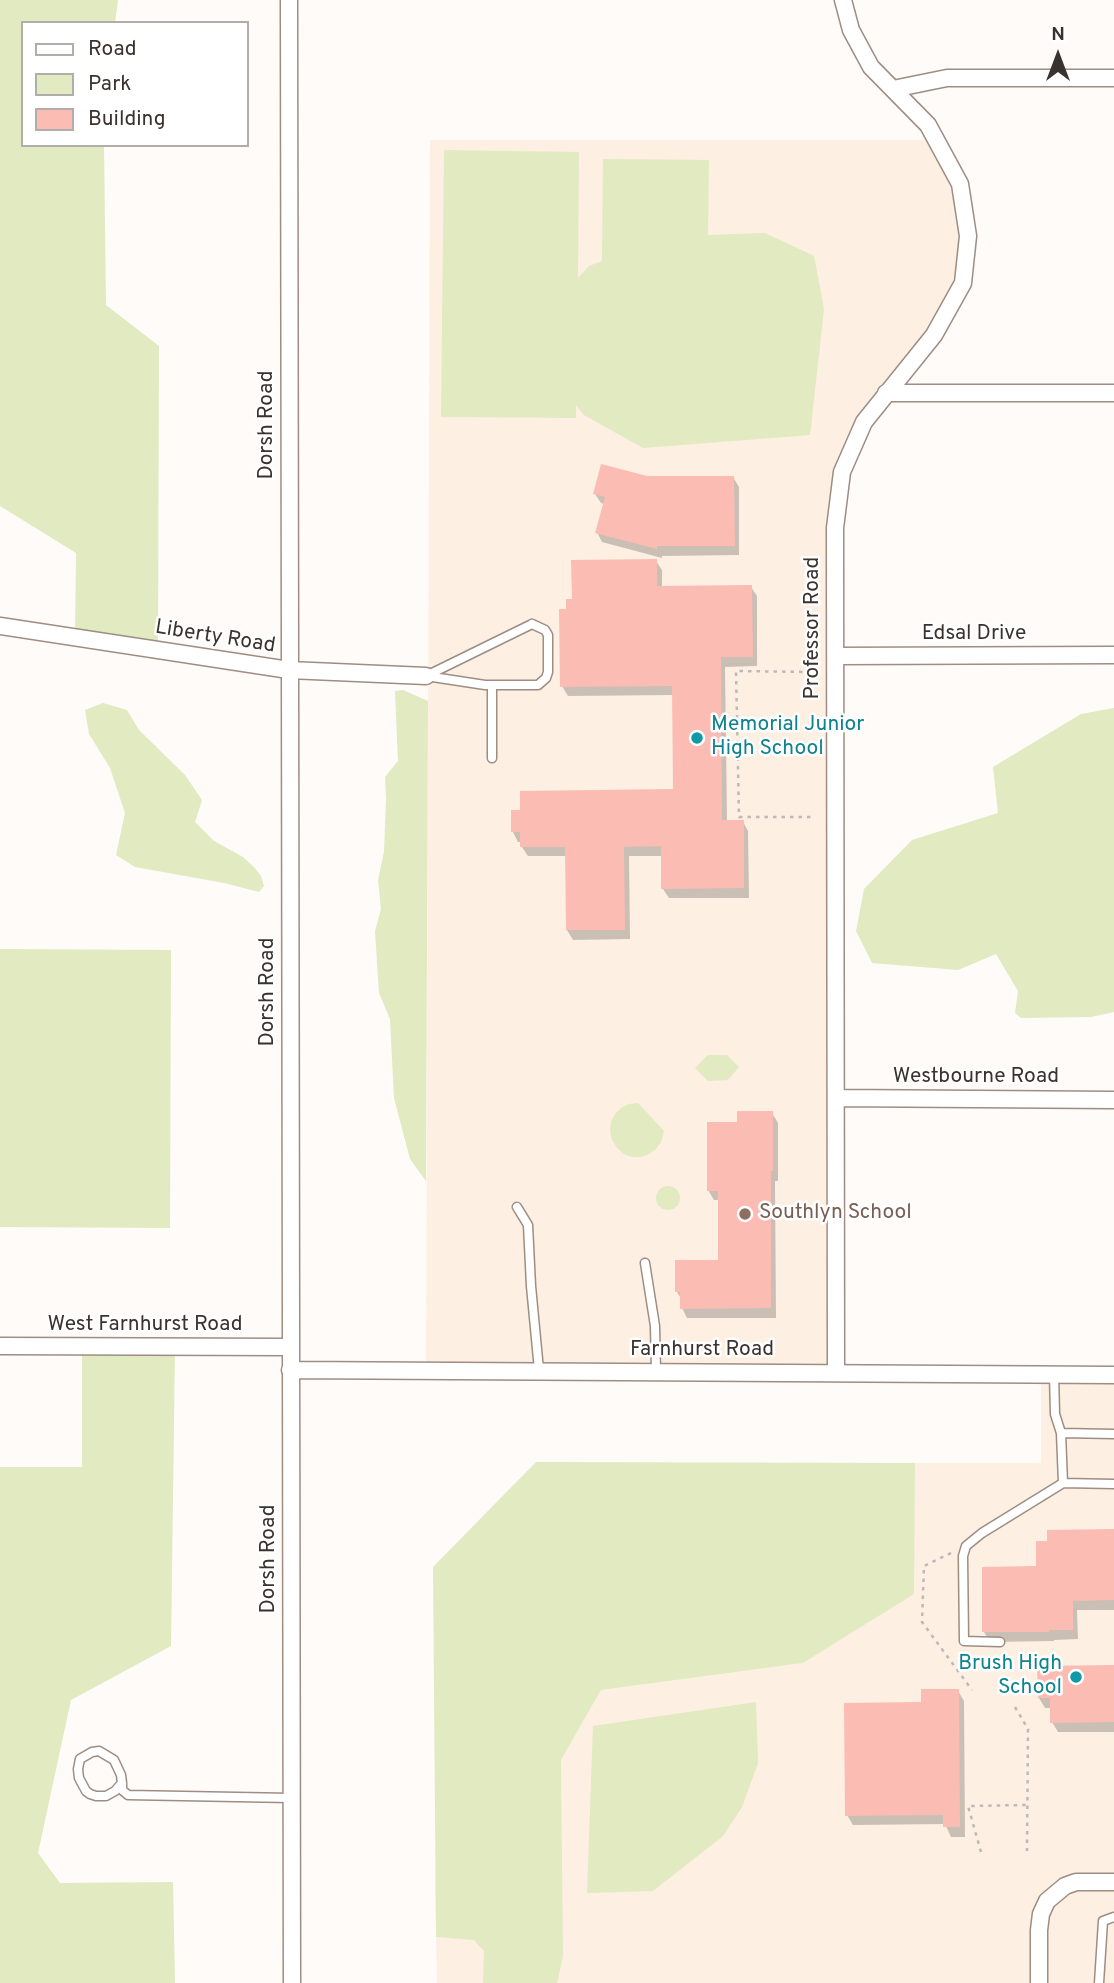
<!DOCTYPE html>
<html>
<head>
<meta charset="utf-8">
<style>
  body { margin:0 }
  #map { position:relative; width:1114px; height:1983px; overflow:hidden; background:#fefbf9; font-family:Overpass,sans-serif }
  canvas { display:block }
  .legend { position:absolute; left:21px; top:21px; width:228px; height:126px; box-sizing:border-box; background:#fff; border:2px solid #b0adab; margin:0; padding:9px 12px; list-style:none; font-size:21px; color:#39322e }
  .legend li { display:flex; align-items:center; gap:14px; height:35px }
  .legend b { width:35px; border:2px solid #b0adab }
  .north { position:absolute; left:1023px; top:21px; width:70px; height:70px; -webkit-text-stroke:5px #fff; paint-order:stroke; rotate:0deg; font-size:19px; font-weight:700; line-height:28px; text-align:center; color:#39322e }
  .north::after { content:''; display:block; margin:auto; width:24px; height:32px; background:#39322e; clip-path:polygon(50% 0,100% 100%,50% 72%,0 100%) }
</style>
</head>
<body>
<div id="map">
<canvas width="1114" height="1983"></canvas>
<ul class="legend">
<li><b style="height:9px;background:#fff"></b>Road</li>
<li><b style="height:19px;background:#e1eac0"></b>Park</li>
<li><b style="height:19px;background:#fbbcb4"></b>Building</li>
</ul>
<div class="north">N</div>
</div>
<script>
const c = document.querySelector('canvas').getContext('2d');
c.lineJoin = 'round';
function fill(path, color) {
  c.fillStyle = color;
  c.fill(path, 'evenodd');
}
function shape(rows) {
  const path = new Path2D();
  for (const r of rows) {
    if (r.length === 3) {
      path.moveTo(r[0] + r[2], r[1]);
      path.arc(r[0], r[1], r[2], 0, 2 * Math.PI);
      continue;
    }
    path.moveTo(r[0], r[1]);
    for (let i = 2; i < r.length; i += 2) path.lineTo(r[i], r[i + 1]);
  }
  return path;
}
function stroke(path, color, width, dash) {
  c.strokeStyle = color;
  c.lineWidth = width;
  c.lineCap = dash ? 'butt' : 'round';
  c.setLineDash(dash || []);
  c.stroke(path);
}
function write(font, color, halo, rows, align = 'center') {
  c.font = font + ' Overpass,sans-serif';
  c.lineWidth = 5;
  c.setLineDash([]);
  c.textBaseline = 'middle';
  c.strokeStyle = halo;
  c.fillStyle = color;
  for (const [text, x, y, turn = 0] of rows) {
    c.save();
    c.translate(x, y);
    c.rotate((+turn || 0) * Math.PI / 180);
    c.textAlign = isNaN(turn) ? turn : align;
    if (halo) c.strokeText(text, 0, 0);
    c.fillText(text, 0, 0);
    c.restore();
  }
}
const education = shape([
  [430,140,936,140,960,184,963,283,886,393,842,472,836,1373,426,1370],
  [1041,1374,1114,1375,1114,1983,437,1983,435,1877,562,1876,561,1760,601,1690,803,1663,913,1594,915,1463,1041,1463]
]);
const green = shape([
  [0,0,118,0,115,23,23,23,23,145,104,145,106,305,159,346,158,650,75,637,76,553,0,506],
  [444,150,579,152,578,278,589,266,602,261,603,159,709,160,708,235,765,233,814,256,824,309,810,435,643,448,584,415,576,405,576,418,441,417],
  [403,690,428,701,426,1181,410,1159,394,1098,390,1019,379,993,375,931,381,909,378,880,384,852,386,799,385,777,398,761,395,691],
  [103,703,127,710,139,730,185,775,202,800,195,822,214,841,243,857,254,867,261,876,264,886,259,892,224,883,135,867,116,855,125,813,110,768,89,734,85,710],
  [1114,708,1114,1012,1091,1017,1021,1018,1015,1013,1018,991,996,954,958,970,872,963,856,931,864,889,912,840,998,813,993,767,1081,714],
  [0,949,171,950,170,1228,0,1227],
  [708,1055,727,1055,739,1067,728,1080,708,1081,695,1068],
  [638,1103,664,1131,661,1142,656,1149,649,1154,641,1157,632,1157,624,1154,617,1148,612,1140,610,1131,611,1122,615,1114,621,1108,629,1104],
  [668,1198,12],
  [82,1346,175,1347,171,1646,71,1700,38,1853,60,1883,173,1882,175,1983,0,1983,0,1467,82,1467],
  [536,1462,915,1463,914,1594,803,1663,601,1690,561,1760,563,1956,557,1983,483,1983,484,1951,474,1940,436,1937,433,1567],
  [756,1702,758,1763,742,1807,723,1836,653,1891,587,1893,593,1726]
]);
const shadow = shape([
  [733,477,739,487,739,555,662,556,662,558,602,542,597,532,604,504,601,503,595,494,647,478],
  [656,561,662,570,662,588,751,587,757,596,757,666,725,667,727,822,743,822,748,831,749,898,669,898,663,889,663,856,629,856,630,939,573,940,567,930,567,856,528,856,522,847,522,842,518,842,513,832,674,791,673,695,568,696,562,686,567,611],
  [772,1113,778,1123,778,1181,775,1181,776,1318,687,1318,682,1308,682,1300,677,1292,720,1262,720,1200,714,1200,708,1190,739,1123],
  [1114,1531,1114,1610,1077,1610,1078,1639,1054,1640,1054,1641,990,1642,984,1632,1038,1568],
  [1114,1666,1114,1732,1058,1732,1052,1722,1052,1708,1045,1708,1039,1698,1039,1667],
  [958,1691,964,1701,965,1837,951,1837,945,1824,853,1825,847,1815,922,1704]
]);
const building = shape([
  [601,464,647,476,734,476,735,546,657,546,657,549,595,533,605,497,593,494],
  [657,559,657,586,752,585,753,657,721,657,722,820,744,820,744,888,661,889,661,846,624,847,625,930,566,930,565,847,520,847,520,832,511,832,511,810,520,810,520,791,673,789,672,686,560,687,559,609,566,609,566,599,572,599,571,560],
  [737,1111,773,1111,773,1171,771,1171,771,1308,680,1309,680,1292,675,1292,675,1260,718,1260,718,1191,707,1191,707,1122,737,1122],
  [1114,1529,1114,1600,1073,1601,1073,1630,1049,1630,1049,1632,982,1632,982,1567,1036,1566,1036,1541,1047,1541,1047,1530],
  [1114,1665,1114,1722,1050,1723,1050,1698,1038,1698,1037,1666],
  [921,1689,959,1689,960,1827,943,1827,943,1815,845,1816,844,1703,921,1702]
]);
const path = shape([
  [811,672,736,671,739,817,812,817],
  [951,1553,924,1566,922,1622,972,1690],
  [1015,1707,1028,1729,1027,1851],
  [981,1852,968,1806,1027,1805]
]);
const lane = shape([
  [532,624,545,630,548,635,548,672,546,678,538,685,485,685,426,676,532,624],
  [492,685,492,758],
  [517,1207,528,1225,531,1286,539,1370],
  [645,1263,655,1326,656,1371],
  [1054,1374,1055,1414,1061,1433,1063,1483],
  [1061,1433,1114,1434],
  [1000,1642,964,1641,963,1556,966,1546,982,1533,1063,1483,1114,1484],
  [122,1783,115,1791,106,1796,96,1796,90,1794,86,1791,79,1778,78,1769,80,1759,92,1752,99,1751,114,1760,121,1775,122,1783,122,1790,128,1795,291,1798],
  [1099,1983,1103,1921,1114,1917]
]);
const street = shape([
  [289,0,292,1983],
  [893,89,947,78,1114,78],
  [886,393,1114,393],
  [0,626,289,670,426,676],
  [835,656,1114,655],
  [837,1098,1114,1100],
  [0,1346,290,1347],
  [290,1370,1114,1375],
  [836,1373,835,528,842,472,864,422,934,335,963,283,968,236,960,184,928,125,871,67,851,30,843,0],
  [1039,1983,1039,1930,1041,1914,1047,1901,1065,1886,1076,1882,1114,1882]
]);
const markers = [
  [697,738,7,"#0f9aa8"],
  [745,1214,7,"#8d6e63"],
  [1076,1677,7,"#0f9aa8"]
];
const streetNames = [
  ["Dorsh Road",268,425,-90],
  ["Professor Road",814,628,-90],
  ["Edsal Drive",974,635],
  ["Liberty Road",215,638,9],
  ["Dorsh Road",269,992,-90],
  ["Westbourne Road",976,1078],
  ["West Farnhurst Road",145,1326],
  ["Farnhurst Road",702,1351],
  ["Dorsh Road",270,1559,-90]
];
const cultureNames = [
  ["Memorial Junior",711,726],
  ["High School",711,750],
  ["Brush High",1062,1665,"right"],
  ["School",1062,1689,"right"]
];
const educationNames = [
  ["Southlyn School",759,1214]
];
fill(education, '#fdefe1');
fill(green, '#e1eac0');
fill(shadow, '#0003');
fill(building, '#fbbcb4');
stroke(lane, '#9d8d84', 11);
stroke(street, '#9d8d84', 19);
stroke(path, '#beb9b7', 2.5, [3.5, 5]);
stroke(lane, '#fff', 8);
stroke(street, '#fff', 16);
for (const [x, y, r, color] of markers) {
  const dot = new Path2D();
  dot.arc(x, y, r, 0, 2 * Math.PI);
  c.fillStyle = color;
  c.fill(dot);
  stroke(dot, '#fff', 2.5);
}
write('21px', '#39322e', '#fff', streetNames);
write('21px', '#0d838f', '#fff', cultureNames, 'left');
write('21px', '#785e54', '#fff', educationNames, 'left');
</script>
</body>
</html>
